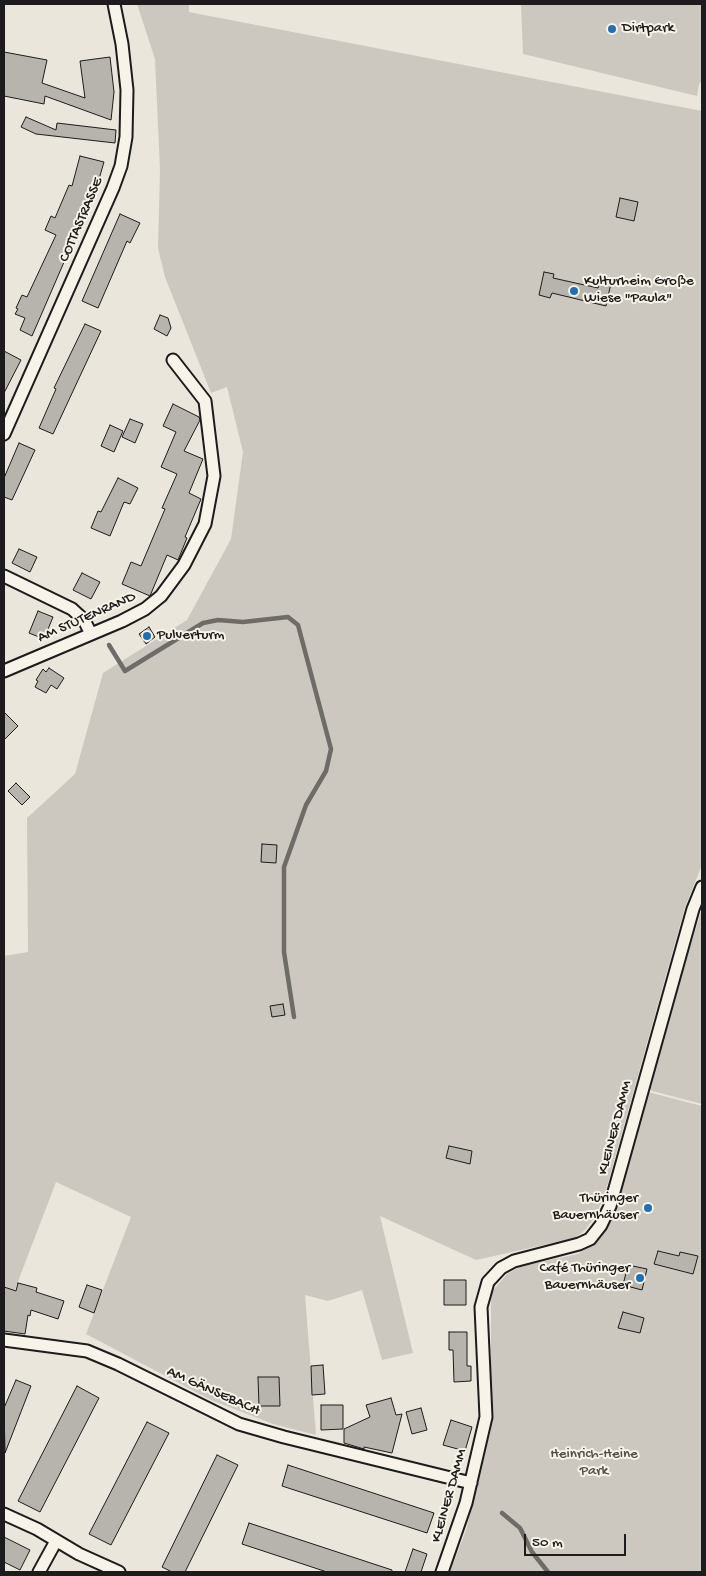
<!DOCTYPE html>
<html>
<head>
<meta charset="utf-8">
<style>
  body { margin:0 }
  #map { position:relative; width:706px; height:1576px; overflow:hidden; background:#eae6dc; font-family:"Gochi Hand",sans-serif }
  canvas { display:block }
  .frame { position:absolute; inset:0; border:5px solid #1c1c1c; pointer-events:none }
  .scale { position:absolute; left:524px; top:1534px; width:102px; height:22px; box-sizing:border-box; border:2px solid #1c1c1c; border-top:0; padding-left:6px; font-size:15px; line-height:18px; white-space:nowrap; color:#1c1c1c; -webkit-text-stroke:4px #f7f3e8; paint-order:stroke }
</style>
</head>
<body>
<div id="map">
<canvas width="706" height="1576"></canvas>
<div class="frame"></div>
<div class="scale">50 m</div>
</div>
<script>
const c = document.querySelector('canvas').getContext('2d');
c.lineJoin = 'round';
function fill(path, color) {
  c.fillStyle = color;
  c.fill(path, 'evenodd');
}
function shape(rows) {
  const path = new Path2D();
  for (const r of rows) {
    path.moveTo(r[0], r[1]);
    for (let i = 2; i < r.length; i += 2) path.lineTo(r[i], r[i + 1]);
  }
  return path;
}
function stroke(path, color, width, dash) {
  c.strokeStyle = color;
  c.lineWidth = width;
  c.lineCap = dash ? 'butt' : 'round';
  c.setLineDash(dash || []);
  c.stroke(path);
}
function write(font, color, halo, rows, align = 'center') {
  c.font = font + ' "Gochi Hand",sans-serif';
  c.lineWidth = 4;
  c.setLineDash([]);
  c.textBaseline = 'middle';
  c.strokeStyle = halo;
  c.fillStyle = color;
  for (const [text, x, y, turn = 0] of rows) {
    c.save();
    c.translate(x, y);
    c.rotate((+turn || 0) * Math.PI / 180);
    c.textAlign = isNaN(turn) ? turn : align;
    if (halo) c.strokeText(text, 0, 0);
    c.fillText(text, 0, 0);
    c.restore();
  }
}
const green = shape([
  [137,4,189,4,189,12,702,111,702,865,685,907,604,1197,594,1218,585,1230,575,1238,476,1260,380,1216,413,1353,382,1360,362,1290,328,1301,305,1295,316,1435,273,1424,211,1400,86,1334,131,1217,56,1182,6,1313,4,1312,4,956,28,952,27,818,75,774,103,673,187,620,231,539,243,452,227,387,211,393,165,277,158,248,160,169,155,59],
  [521,4,702,4,702,81,699,84,697,96,523,54],
  [702,909,702,1104,645,1089],
  [644,1091,702,1106,702,1572,450,1572,466,1530,491,1429,491,1293,507,1274,522,1266,578,1254,596,1242,606,1228,614,1208]
]);
const stream = shape([
  [109,645,125,671,203,623,218,620,243,622,288,617,298,625,331,749,326,771,306,805,284,867,284,952,294,1017],
  [502,1513,520,1528,532,1552,548,1572]
]);
const building = shape([
  [4,52,47,60,42,83,85,98,80,61,110,57,114,92,111,120,45,96,44,104,4,96,4,52],
  [26,117,56,130,57,123,116,130,115,143,36,134,21,127,26,117],
  [80,156,104,162,97,186,32,336,20,330,25,318,15,314,18,309,16,308,22,295,27,297,56,235,45,230,51,216,55,218,69,185,72,186,80,156],
  [620,198,638,202,634,221,616,217,620,198],
  [120,214,140,223,130,243,127,241,98,308,82,301,120,214],
  [544,272,554,274,553,278,598,288,600,281,611,283,606,306,552,293,550,298,539,295,544,272],
  [160,315,168,318,171,328,167,336,154,329,160,315],
  [85,324,101,331,53,434,39,428,56,389,54,388,85,324],
  [4,351,21,360,4,393,4,351],
  [173,404,199,417,200,420,184,451,203,459,189,493,201,499,185,537,187,538,178,560,167,555,150,596,122,584,131,562,141,566,165,509,162,508,177,474,161,467,176,432,163,426,173,404],
  [130,419,143,424,135,443,122,437,130,419],
  [110,425,123,431,114,452,101,446,110,425],
  [19,443,35,450,12,500,4,497,4,478,19,443],
  [118,478,138,488,130,504,124,502,110,536,91,528,98,511,101,512,118,478],
  [19,549,37,557,30,572,12,563,19,549],
  [82,573,100,582,91,599,73,590,82,573],
  [38,611,53,617,44,639,29,633,38,611],
  [149,627,155,637,146,644,139,634,149,627],
  [49,668,64,678,57,689,51,685,46,693,35,687,38,681,36,680,43,669,46,672,49,668],
  [4,712,18,726,4,740,4,712],
  [16,783,30,797,22,805,8,791,16,783],
  [262,844,277,845,276,863,261,862,262,844],
  [283,1004,285,1015,272,1017,270,1006,283,1004],
  [449,1146,472,1151,470,1164,446,1158,449,1146],
  [658,1251,679,1256,680,1252,698,1256,693,1274,654,1264,658,1251],
  [628,1265,647,1269,642,1290,623,1285,628,1265],
  [444,1280,466,1280,466,1305,444,1305,444,1280],
  [18,1283,37,1288,36,1292,64,1301,58,1319,31,1310,30,1316,28,1315,25,1334,4,1331,4,1287,16,1291,18,1283],
  [87,1285,102,1290,94,1313,79,1307,87,1285],
  [623,1312,644,1318,640,1333,618,1328,623,1312],
  [449,1332,467,1332,467,1366,471,1366,471,1381,454,1382,453,1350,449,1350,449,1332],
  [323,1365,325,1394,312,1395,311,1366,323,1365],
  [258,1377,279,1377,280,1406,259,1406,258,1377],
  [16,1380,31,1386,5,1453,4,1408,16,1380],
  [77,1386,99,1398,40,1512,18,1501,77,1386],
  [391,1398,396,1415,402,1414,392,1453,364,1447,364,1449,344,1443,344,1429,370,1417,366,1405,391,1398],
  [321,1405,343,1405,343,1429,321,1430,321,1405],
  [421,1408,427,1430,412,1434,406,1412,421,1408],
  [451,1420,472,1427,465,1451,443,1445,451,1420],
  [147,1422,169,1433,111,1545,89,1534,147,1422],
  [217,1455,238,1465,185,1572,172,1572,162,1567,217,1455],
  [288,1465,434,1513,427,1533,282,1486,288,1465],
  [249,1523,392,1570,392,1572,327,1572,242,1544,249,1523],
  [4,1537,30,1550,20,1570,4,1562,4,1537],
  [413,1549,427,1554,421,1572,405,1572,413,1549]
]);
const minor = shape([
  [4,434,113,188,121,166,126,137,127,90,122,44,114,4],
  [4,576,72,609,84,620,91,634],
  [4,671,122,621,145,609,161,596,184,565,205,524,214,476,205,401,173,360],
  [4,1340,87,1351,118,1364,239,1424,284,1437,471,1483],
  [4,1514,37,1529,79,1554,119,1572],
  [39,1572,56,1541],
  [442,1572,466,1503,486,1417,481,1307,488,1282,501,1268,514,1261,579,1244,590,1239,601,1225,610,1206,693,909,702,887]
]);
const markers = [
  [612,29,5,"#1f6fb2"],
  [574,291,5,"#1f6fb2"],
  [147,636,5,"#1f6fb2"],
  [648,1208,5,"#1f6fb2"],
  [640,1278,5,"#1f6fb2"]
];
const poiNames = [
  ["Dirtpark",622,29],
  ["Kulturheim Große",584,282],
  ["Wiese \"Paula\"",584,299],
  ["Pulverturm",157,636],
  ["Thüringer",638,1199,"right"],
  ["Bauernhäuser",638,1216,"right"],
  ["Café Thüringer",630,1269,"right"],
  ["Bauernhäuser",630,1286,"right"]
];
const streetNames = [
  ["COTTASTRASSE",82,220,-67],
  ["AM STUTENRAND",87,618,-24],
  ["KLEINER DAMM",616,1128,-75],
  ["AM GÄNSEBACH",213,1392,24],
  ["KLEINER DAMM",450,1496,-74]
];
const parkNames = [
  ["Heinrich-Heine",594,1455],
  ["Park",594,1472]
];
fill(green, '#ccc8c0');
stroke(stream, '#6d6c68', 4.5);
fill(building, '#b6b4ac');
stroke(building, '#1c1c1c', 1);
stroke(minor, '#1c1c1c', 15);
stroke(minor, '#f7f3e8', 11);
for (const [x, y, r, color] of markers) {
  const dot = new Path2D();
  dot.arc(x, y, r, 0, 2 * Math.PI);
  c.fillStyle = color;
  c.fill(dot);
  stroke(dot, '#f7f3e8', 2);
}
write('15px', '#1c1c1c', '#f7f3e8', poiNames, 'left');
write('15px', '#1c1c1c', '#f7f3e8', streetNames);
write('15px', '#51504d', '#f7f3e8', parkNames);
</script>
</body>
</html>
